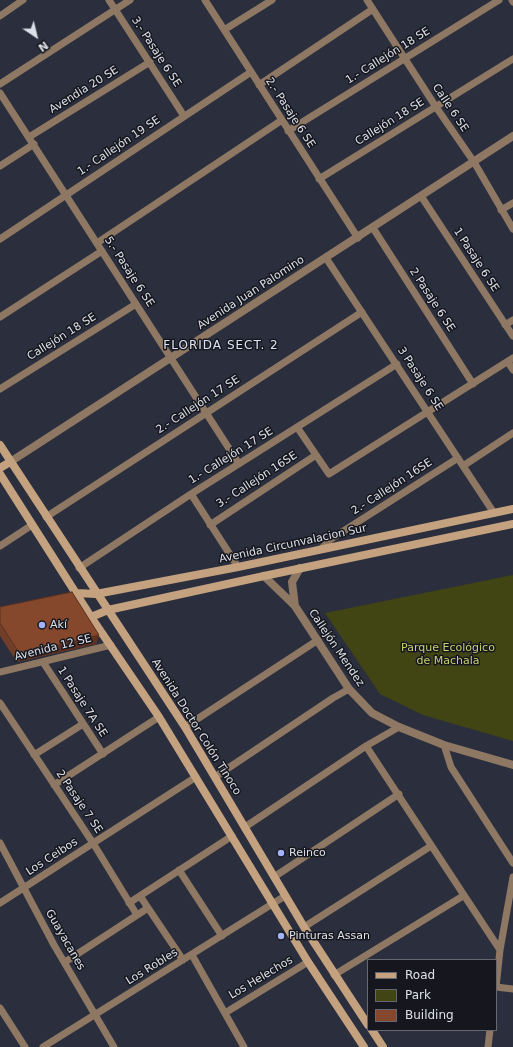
<!DOCTYPE html>
<html>
<head>
<meta charset="utf-8">
<style>
  body { margin:0 }
  #map { position:relative; width:513px; height:1047px; overflow:hidden; background:#2b2f3d; font-family:"DejaVu Sans",sans-serif }
  canvas { display:block }
  .legend { position:absolute; left:367px; top:959px; width:130px; height:72px; box-sizing:border-box; background:#16171e; border:1px solid #66676f; margin:0; padding:5px 7px; list-style:none; font-size:12px; color:#dde0e9 }
  .legend li { display:flex; align-items:center; gap:8px; height:20px }
  .legend b { width:20px; border:1px solid #66676f }
  .north { position:absolute; left:16px; top:16px; width:40px; height:40px; -webkit-text-stroke:3px #16171e; paint-order:stroke; rotate:145deg; font-size:11px; font-weight:700; line-height:16px; text-align:center; color:#dde0e9 }
  .north::after { content:''; display:block; margin:auto; width:14px; height:18px; background:#dde0e9; clip-path:polygon(50% 0,100% 100%,50% 72%,0 100%) }
</style>
</head>
<body>
<div id="map">
<canvas width="513" height="1047"></canvas>
<ul class="legend">
<li><b style="height:5px;background:#c4a17f"></b>Road</li>
<li><b style="height:11px;background:#414413"></b>Park</li>
<li><b style="height:11px;background:#85482d"></b>Building</li>
</ul>
<div class="north">N</div>
</div>
<script>
const c = document.querySelector('canvas').getContext('2d');
c.lineJoin = 'round';
function fill(path, color) {
  c.fillStyle = color;
  c.fill(path, 'evenodd');
}
function shape(rows) {
  const path = new Path2D();
  for (const r of rows) {
    path.moveTo(r[0], r[1]);
    for (let i = 2; i < r.length; i += 2) path.lineTo(r[i], r[i + 1]);
  }
  return path;
}
function stroke(path, color, width, dash) {
  c.strokeStyle = color;
  c.lineWidth = width;
  c.lineCap = dash ? 'butt' : 'round';
  c.setLineDash(dash || []);
  c.stroke(path);
}
function write(font, color, halo, rows, align = 'center') {
  c.font = font + ' "DejaVu Sans",sans-serif';
  c.lineWidth = 3;
  c.setLineDash([]);
  c.textBaseline = 'middle';
  c.strokeStyle = halo;
  c.fillStyle = color;
  for (const [text, x, y, turn = 0] of rows) {
    c.save();
    c.translate(x, y);
    c.rotate((+turn || 0) * Math.PI / 180);
    c.textAlign = isNaN(turn) ? turn : align;
    if (halo) c.strokeText(text, 0, 0);
    c.fillText(text, 0, 0);
    c.restore();
  }
}
const green = shape([
  [513,575,513,741,423,715,380,694,325,613]
]);
const minor = shape([
  [109,0,184,116],
  [205,0,358,238],
  [367,0,436,107,474,162,513,229],
  [512,0,513,2],
  [0,16,23,0],
  [224,30,272,0],
  [0,84,130,0],
  [259,85,373,9],
  [0,93,239,464],
  [288,131,499,0],
  [29,137,150,62],
  [0,166,34,144],
  [319,179,513,59],
  [421,196,513,336],
  [501,210,513,203],
  [373,228,473,384],
  [0,239,251,72],
  [97,243,282,120],
  [326,258,494,513],
  [0,317,102,251],
  [505,325,513,320],
  [508,362,513,370],
  [0,389,136,304],
  [297,427,329,474,513,358],
  [463,466,513,433],
  [191,494,238,567],
  [46,517,362,312],
  [210,525,316,455],
  [0,546,32,525],
  [321,549,331,539,458,458],
  [79,568,191,494,397,364],
  [43,662,103,754],
  [0,672,111,645],
  [0,703,93,843,137,915],
  [185,727,318,640],
  [444,745,451,767,513,863],
  [366,746,500,950],
  [34,755,83,724],
  [215,777,333,698,349,689],
  [54,785,159,717],
  [245,827,366,746,399,727],
  [0,843,54,945,114,1047],
  [179,870,222,936],
  [274,877,399,794],
  [140,896,183,960],
  [0,903,196,777],
  [129,903,232,836],
  [304,927,431,846],
  [192,955,244,1047],
  [65,962,148,908],
  [334,975,463,896],
  [496,987,500,950,513,877],
  [496,987,513,989],
  [0,1008,25,1047],
  [225,1013,308,962],
  [43,1047,285,896],
  [488,1047,490,1030]
]);
const tertiary = shape([
  [10,462,513,136],
  [264,576,295,606,349,689,372,713,399,727,444,745,513,765],
  [295,606,292,582,300,568]
]);
const secondary = shape([
  [0,445,185,727,304,927,368,1025],
  [0,468,10,462],
  [0,474,91,617,159,717,308,962,364,1047],
  [77,593,96,594,238,567,513,509],
  [91,617,108,610,264,576,513,524],
  [372,1030,383,1047]
]);
const wall = shape([
  [0,607,99,635,96,644,17,662,0,636]
]);
const shadedWall = shape([
  [99,635,96,644,17,662,20,654]
]);
const building = shape([
  [72,592,99,635,20,654,0,623,0,607,72,592]
]);
const markers = [
  [42,625,4,"#a4b2fc"],
  [281,853,4,"#a4b2fc"],
  [281,936,4,"#a4b2fc"]
];
const streetNames = [
  ["3.- Pasaje 6 SE",156,52,57],
  ["1.- Callejón 18 SE",388,56,-32],
  ["Avendia 20 SE",84,90,-32],
  ["Calle 6 SE",450,108,56],
  ["2.- Pasaje 6 SE",290,113,57],
  ["Callejón 18 SE",390,122,-32],
  ["1.- Callejón 19 SE",119,146,-34],
  ["1 Pasaje 6 SE",476,260,57],
  ["5.- Pasaje 6 SE",129,272,57],
  ["Avenida Juan Palomino",251,293,-33],
  ["2 Pasaje 6 SE",432,300,57],
  ["Callejón 18 SE",62,337,-32],
  ["3 Pasaje 6 SE",420,379,57],
  ["2.- Callejón 17 SE",198,405,-33],
  ["1.- Callejón 17 SE",231,456,-32],
  ["3.- Callejón 16SE",257,480,-33],
  ["2.- Callejón 16SE",392,487,-33],
  ["Avenida Circunvalacion Sur",293,544,-12],
  ["Avenida 12 SE",53,648,-14],
  ["Callejón Mendez",336,648,56],
  ["1 Pasaje 7A SE",82,702,57],
  ["Avenida Doctor Colón Tinoco",196,727,58],
  ["2 Pasaje 7 SE",79,802,56],
  ["Los Ceibos",52,857,-33],
  ["Guayacanes",65,940,60],
  ["Los Robles",152,967,-32],
  ["Los Helechos",261,978,-31]
];
const poiNames = [
  ["Akí",50,625],
  ["Reinco",289,853],
  ["Pinturas Assan",289,936]
];
const parkNames = [
  ["Parque Ecológico",448,648],
  ["de Machala",448,661]
];
const neighbourhoodNames = [
  ["FLORIDA SECT. 2",221,346]
];
fill(green, '#414413');
stroke(minor, '#8e7863', 7);
stroke(tertiary, '#8e7863', 8);
stroke(secondary, '#c4a17f', 8);
fill(wall, '#723e27');
fill(shadedWall, '#5d3220');
fill(building, '#85482d');
stroke(building, '#5d3220', 1);
for (const [x, y, r, color] of markers) {
  const dot = new Path2D();
  dot.arc(x, y, r, 0, 2 * Math.PI);
  c.fillStyle = color;
  c.fill(dot);
  stroke(dot, '#16171e', 1.5);
}
write('11px', '#dde0e9', '#16171e', streetNames);
write('11px', '#dde0e9', '#16171e', poiNames, 'left');
write('11px', '#c8d06f', '#16171e', parkNames);
c.letterSpacing = '1px';
write('12px', '#dce2f4', '#16171e', neighbourhoodNames);
c.letterSpacing = '0px';
</script>
</body>
</html>
